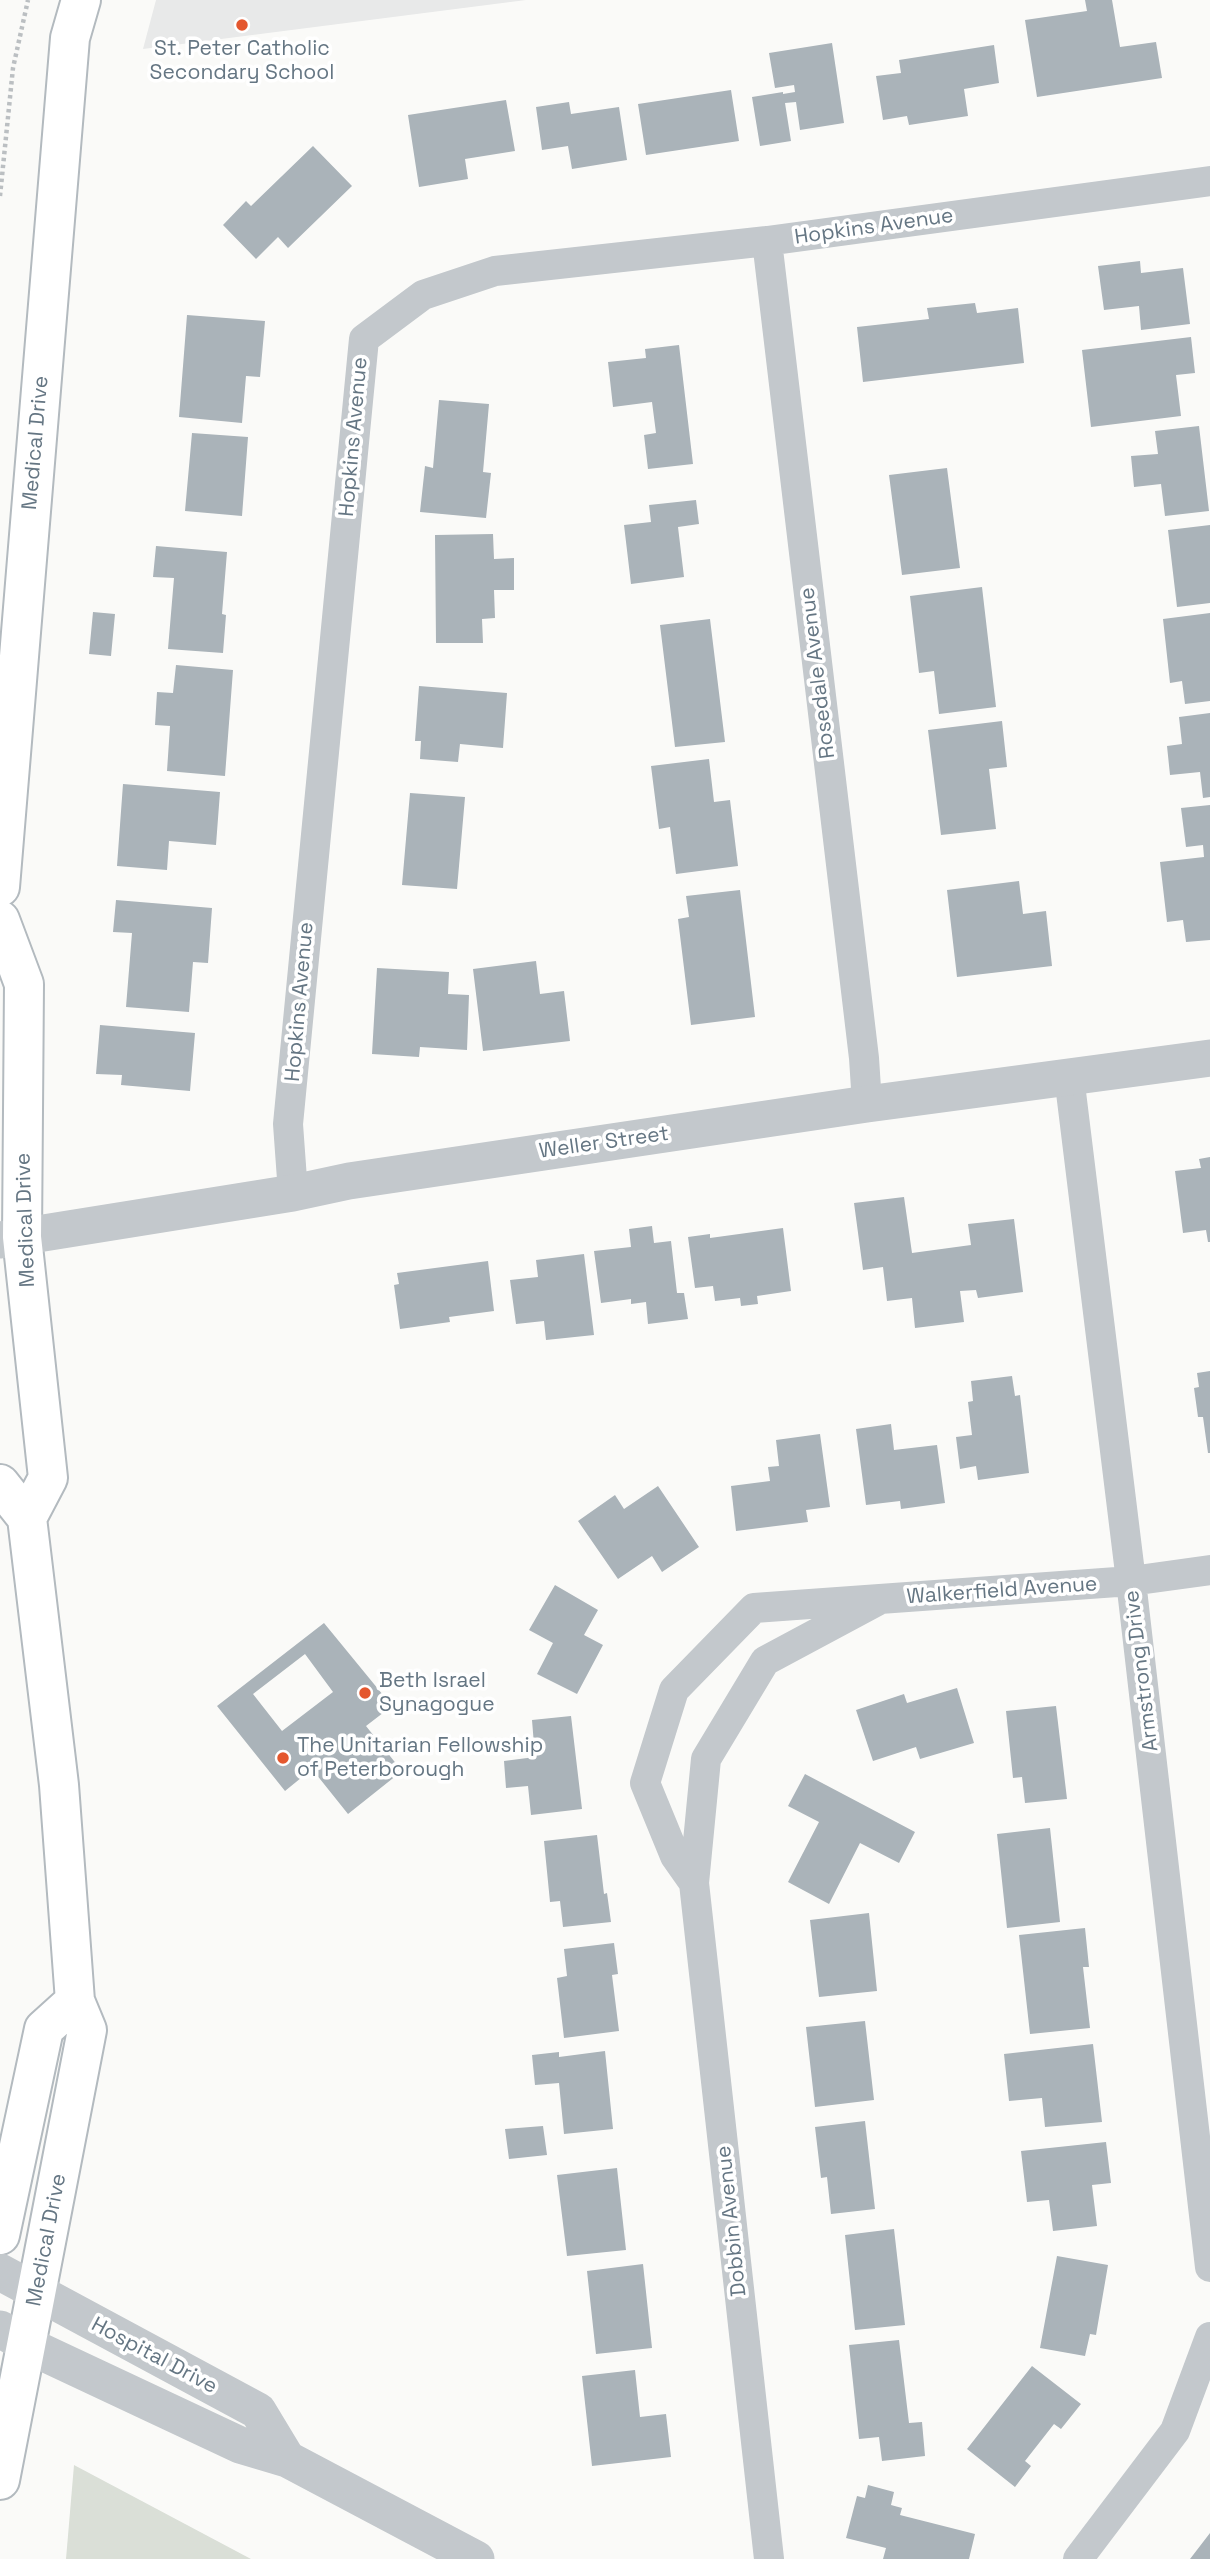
<!DOCTYPE html>
<html>
<head>
<meta charset="utf-8">
<style>
  body { margin:0 }
  canvas { display:block; background:#fafaf8 }
</style>
</head>
<body>
<canvas width="1210" height="2559"></canvas>
<script>
const c = document.querySelector('canvas').getContext('2d');
c.lineJoin = 'round';
function fill(path, color) {
  c.fillStyle = color;
  c.fill(path, 'evenodd');
}
function shape(rows) {
  const path = new Path2D();
  for (const r of rows) {
    path.moveTo(r[0], r[1]);
    for (let i = 2; i < r.length; i += 2) path.lineTo(r[i], r[i + 1]);
  }
  return path;
}
function stroke(path, color, width, dash) {
  c.strokeStyle = color;
  c.lineWidth = width;
  c.lineCap = dash ? 'butt' : 'round';
  c.setLineDash(dash || []);
  c.stroke(path);
}
function write(font, color, halo, rows, align = 'center') {
  c.font = font + ' "Space Grotesk",sans-serif';
  c.lineWidth = 7;
  c.setLineDash([]);
  c.textBaseline = 'middle';
  c.strokeStyle = halo;
  c.fillStyle = color;
  for (const [text, x, y, turn = 0] of rows) {
    c.save();
    c.translate(x, y);
    c.rotate((+turn || 0) * Math.PI / 180);
    c.textAlign = isNaN(turn) ? turn : align;
    if (halo) c.strokeText(text, 0, 0);
    c.fillText(text, 0, 0);
    c.restore();
  }
}
const built = shape([
  [156,0,526,0,143,49]
]);
const green = shape([
  [74,2465,251,2559,66,2559]
]);
const building = shape([
  [1085,0,1112,0,1120,47,1156,42,1162,78,1037,97,1025,20,1087,11],
  [832,43,844,123,800,130,796,102,785,103,791,141,760,146,752,97,783,92,783,94,795,92,794,85,775,88,769,53],
  [994,45,999,83,964,89,968,116,909,125,907,116,883,120,876,76,901,73,899,60],
  [731,90,739,141,646,155,638,104],
  [506,100,515,151,465,159,468,179,419,187,408,115],
  [569,102,571,114,619,107,627,160,572,169,568,146,542,150,536,107],
  [313,146,352,186,288,248,278,237,256,259,223,225,246,201,251,206],
  [1140,261,1141,273,1183,268,1190,324,1141,330,1139,306,1104,310,1098,266],
  [975,303,977,313,1018,308,1024,363,863,382,857,327,929,319,927,308],
  [187,315,265,321,260,377,246,376,242,423,179,417],
  [1191,337,1195,373,1176,375,1181,416,1091,427,1082,350],
  [679,345,693,464,648,469,644,435,656,433,652,402,613,407,608,362,646,358,645,349],
  [439,400,489,404,483,472,491,473,486,518,420,512,425,466,433,468],
  [1199,426,1209,511,1165,516,1161,484,1134,487,1131,456,1158,454,1155,431],
  [192,433,248,437,242,516,185,511],
  [947,468,960,568,902,575,889,475],
  [696,500,699,524,678,527,684,577,631,584,624,525,651,522,649,505],
  [1210,525,1210,603,1177,607,1168,530],
  [493,534,494,559,514,558,514,590,494,590,495,618,482,619,483,643,436,643,435,535],
  [156,546,227,552,222,614,226,615,223,653,168,649,174,578,153,577],
  [982,587,996,707,939,714,934,671,919,673,910,596],
  [93,612,115,614,111,656,89,654],
  [1210,613,1210,701,1185,704,1182,681,1170,683,1163,619],
  [710,619,725,742,675,747,660,625],
  [176,665,233,670,225,776,167,771,170,726,155,725,157,692,173,693],
  [419,686,507,693,503,748,460,744,458,762,420,759,421,741,415,741],
  [1210,713,1210,797,1203,798,1200,772,1170,775,1167,746,1182,744,1179,717],
  [1002,721,1007,767,989,769,996,829,941,835,928,730],
  [709,759,714,802,730,800,738,866,676,874,670,827,659,829,651,766],
  [123,784,220,792,216,845,169,841,167,870,117,866],
  [410,793,465,797,457,889,402,885],
  [1210,805,1210,940,1186,942,1183,920,1167,922,1160,862,1204,857,1203,845,1186,847,1181,808],
  [1019,881,1023,914,1046,911,1052,966,957,977,947,890],
  [740,890,755,1017,691,1025,678,919,689,917,686,896],
  [116,900,212,908,208,963,193,962,189,1012,126,1007,132,933,113,932],
  [536,961,540,994,564,991,570,1041,483,1051,473,969],
  [377,968,449,972,448,994,469,995,467,1050,420,1047,419,1057,372,1054],
  [100,1025,195,1033,190,1091,121,1085,122,1075,96,1074],
  [1210,1157,1210,1242,1208,1242,1206,1230,1183,1233,1175,1171,1201,1168,1199,1159],
  [904,1197,912,1253,971,1245,968,1224,1014,1219,1023,1292,978,1298,976,1290,960,1291,964,1322,915,1328,912,1298,887,1301,883,1267,863,1270,854,1203],
  [652,1226,654,1243,671,1241,677,1293,684,1293,688,1319,648,1324,646,1302,631,1304,631,1299,601,1303,594,1251,631,1247,629,1229],
  [783,1228,791,1291,757,1296,758,1304,741,1306,740,1298,715,1301,713,1286,695,1288,688,1237,710,1234,710,1238],
  [584,1254,594,1335,546,1340,544,1321,516,1324,510,1280,538,1277,536,1260],
  [488,1261,494,1311,449,1317,450,1322,400,1329,394,1285,399,1284,397,1273],
  [1210,1371,1210,1453,1208,1453,1203,1417,1198,1417,1194,1388,1199,1387,1197,1373],
  [1012,1376,1015,1396,1020,1395,1029,1473,978,1480,976,1466,960,1469,956,1437,972,1435,968,1402,973,1401,971,1381],
  [891,1424,894,1450,937,1445,945,1503,901,1509,900,1501,866,1505,856,1429],
  [820,1434,830,1507,806,1510,808,1522,736,1531,731,1486,770,1481,768,1467,779,1466,776,1440],
  [658,1486,699,1547,662,1572,652,1556,618,1579,578,1521,615,1495,624,1509],
  [555,1585,598,1610,584,1635,603,1645,577,1694,537,1674,553,1643,529,1630],
  [324,1623,392,1706,366,1726,402,1771,348,1814,312,1769,285,1791,217,1706],
  [305,1654,333,1692,282,1731,253,1694],
  [957,1688,974,1743,920,1759,916,1747,873,1761,856,1710,904,1694,907,1703],
  [1056,1706,1067,1799,1025,1803,1022,1777,1013,1778,1006,1711],
  [571,1716,582,1809,531,1815,528,1786,506,1788,504,1761,535,1757,532,1720],
  [805,1774,915,1832,899,1863,860,1843,829,1904,788,1882,819,1822,788,1806],
  [1050,1828,1060,1922,1007,1928,997,1834],
  [597,1835,604,1894,607,1893,611,1922,563,1927,560,1901,550,1902,544,1841],
  [869,1913,877,1991,819,1997,810,1920],
  [1085,1928,1089,1967,1083,1967,1090,2028,1030,2034,1019,1935],
  [614,1943,618,1974,612,1975,619,2031,564,2038,557,1978,567,1976,564,1949],
  [865,2021,874,2100,815,2107,806,2027],
  [1093,2044,1102,2122,1045,2127,1042,2098,1009,2101,1004,2054],
  [605,2051,613,2129,564,2134,559,2083,535,2085,532,2055,559,2052,559,2057],
  [865,2121,875,2209,831,2214,827,2177,821,2178,815,2127],
  [543,2126,547,2155,509,2159,505,2129],
  [1106,2142,1111,2183,1092,2185,1097,2226,1053,2231,1049,2200,1027,2202,1021,2151],
  [617,2168,626,2250,567,2256,557,2175],
  [894,2229,905,2325,855,2330,845,2235],
  [1057,2256,1108,2265,1096,2335,1090,2334,1085,2356,1040,2348],
  [643,2264,652,2348,596,2354,587,2271],
  [899,2340,909,2423,922,2422,925,2456,882,2461,879,2437,859,2439,849,2345],
  [1032,2366,1081,2404,1061,2429,1054,2424,1025,2461,1031,2466,1015,2487,967,2449],
  [635,2370,640,2417,666,2414,671,2457,592,2466,582,2376],
  [868,2485,894,2492,891,2505,902,2508,900,2515,975,2534,969,2559,883,2559,886,2548,846,2538,857,2496,865,2498],
  [1210,2533,1210,2559,1190,2559]
]);
const path = shape([
  [0,196,13,68,28,0]
]);
const minor = shape([
  [767,241,864,1058,867,1104],
  [1069,1076,1131,1581,1210,2267],
  [293,1193,288,1124,364,339,423,295,495,271,767,241,1210,181],
  [694,1883,675,1856,645,1783,674,1690,754,1608,1131,1581,1210,1570],
  [769,2559,694,1883,706,1759,765,1661,877,1601],
  [1078,2559,1175,2431,1210,2337]
]);
const tertiary = shape([
  [0,1240,293,1193,349,1181,867,1104,1210,1058],
  [0,2272,258,2411,287,2459],
  [0,2329,27,2345,240,2445,287,2459,476,2559]
]);
const secondary = shape([
  [0,887,70,38,81,0],
  [0,920,24,984,22,1237,48,1478,27,1518],
  [0,1484,27,1518,59,1785,75,2001,87,2030,0,2480],
  [0,2235,44,2029,75,2001]
]);
const markers = [
  [242,25,7,"#e4572e"],
  [365,1693,7,"#e4572e"],
  [283,1758,7,"#e4572e"]
];
const poiNames = [
  ["St. Peter Catholic",242,49,"center"],
  ["Secondary School",242,73,"center"],
  ["Beth Israel",379,1681],
  ["Synagogue",379,1705],
  ["The Unitarian Fellowship",297,1746],
  ["of Peterborough",297,1770]
];
const streetNames = [
  ["Hopkins Avenue",874,227,-8],
  ["Hopkins Avenue",354,437,-85],
  ["Medical Drive",36,443,-85],
  ["Rosedale Avenue",818,673,-97],
  ["Hopkins Avenue",300,1002,-85],
  ["Weller Street",604,1143,-8],
  ["Medical Drive",26,1220,-92],
  ["Walkerfield Avenue",1002,1591,-4],
  ["Armstrong Drive",1142,1671,-97],
  ["Dobbin Avenue",732,2221,-96],
  ["Medical Drive",47,2240,-79],
  ["Hospital Drive",154,2356,28]
];
fill(built, '#e8e9e9');
fill(green, '#dadfd7');
fill(building, '#aab3b9');
stroke(secondary, '#b3babf', 42);
stroke(path, '#bbbfc2', 4.5, [3.5, 3.5]);
stroke(minor, '#c3c8cc', 30);
stroke(tertiary, '#c3c8cc', 37);
stroke(secondary, '#fff', 38);
for (const [x, y, r, color] of markers) {
  const dot = new Path2D();
  dot.arc(x, y, r, 0, 2 * Math.PI);
  c.fillStyle = color;
  c.fill(dot);
  stroke(dot, '#fff', 2.5);
}
write('21px', '#657683', '#fff', poiNames, 'left');
write('21px', '#657683', '#fff', streetNames);
</script>
</body>
</html>
